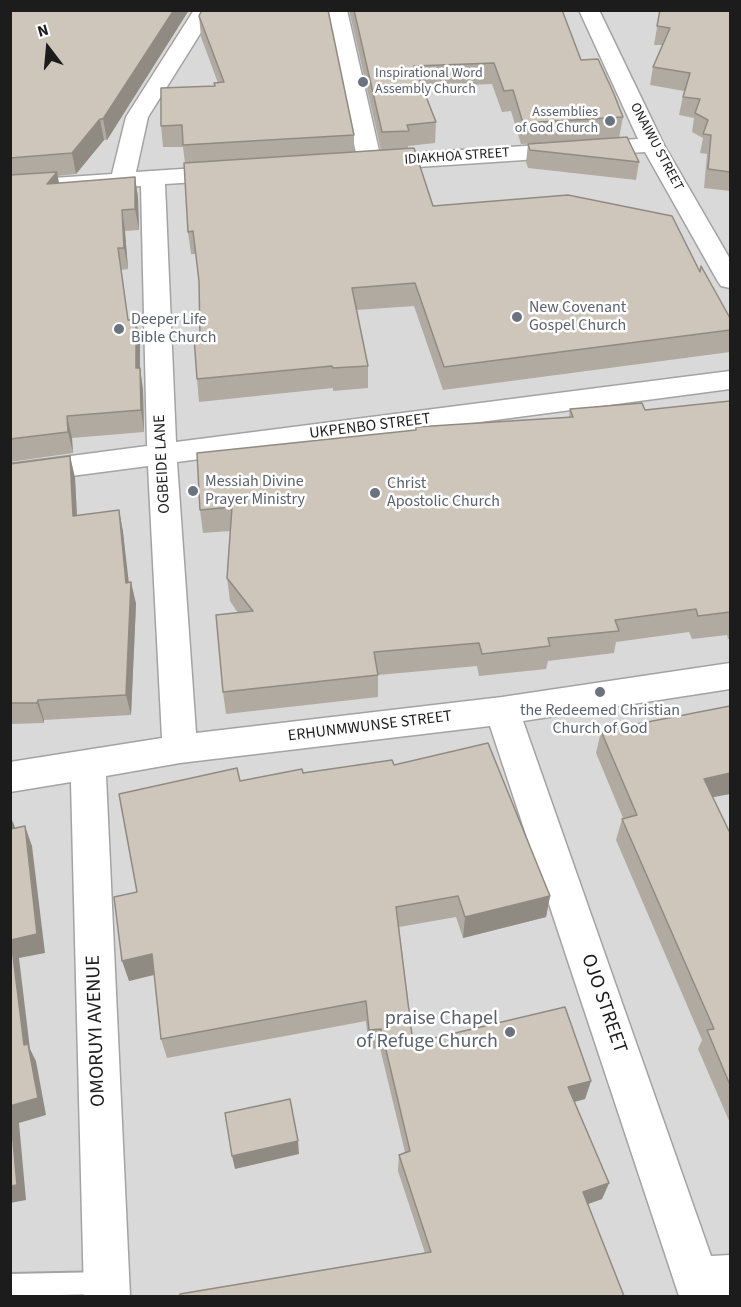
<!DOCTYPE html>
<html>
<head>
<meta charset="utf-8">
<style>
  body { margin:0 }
  #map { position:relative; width:741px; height:1307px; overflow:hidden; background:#eeece1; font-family:"Source Sans 3",sans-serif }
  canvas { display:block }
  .frame { position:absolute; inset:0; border:12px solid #1c1c1c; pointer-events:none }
  .north { position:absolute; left:18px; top:18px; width:60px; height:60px; -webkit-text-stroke:4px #fff; paint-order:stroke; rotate:344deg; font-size:16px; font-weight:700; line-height:24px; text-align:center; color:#1c1c1c }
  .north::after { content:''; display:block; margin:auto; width:21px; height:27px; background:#1c1c1c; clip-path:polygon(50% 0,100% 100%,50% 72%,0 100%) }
</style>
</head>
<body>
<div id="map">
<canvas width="741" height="1307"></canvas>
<div class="frame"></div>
<div class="north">N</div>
</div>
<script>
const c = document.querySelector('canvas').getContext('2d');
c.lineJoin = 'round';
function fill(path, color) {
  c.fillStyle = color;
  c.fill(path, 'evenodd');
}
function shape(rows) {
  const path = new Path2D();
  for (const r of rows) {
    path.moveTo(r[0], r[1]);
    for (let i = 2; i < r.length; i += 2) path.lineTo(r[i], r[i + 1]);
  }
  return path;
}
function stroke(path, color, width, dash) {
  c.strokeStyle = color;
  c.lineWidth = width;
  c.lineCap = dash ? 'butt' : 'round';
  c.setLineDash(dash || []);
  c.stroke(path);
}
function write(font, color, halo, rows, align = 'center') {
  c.font = font + ' "Source Sans 3",sans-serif';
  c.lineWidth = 5;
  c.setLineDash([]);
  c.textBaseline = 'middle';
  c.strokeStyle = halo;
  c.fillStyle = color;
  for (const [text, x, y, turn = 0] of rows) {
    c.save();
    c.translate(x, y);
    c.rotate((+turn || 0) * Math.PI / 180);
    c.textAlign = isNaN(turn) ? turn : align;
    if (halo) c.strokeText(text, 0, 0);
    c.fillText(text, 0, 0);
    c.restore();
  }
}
const residential = shape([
  [11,11,730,11,730,1296,11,1296]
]);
const lane = shape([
  [106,1272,114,1275,117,1283,114,1291,106,1294,10,1296,10,1274,106,1272]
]);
const street = shape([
  [194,10,215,10,148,117,136,172,228,166,236,168,240,173,236,178,228,180,165,184,176,442,730,371,730,389,177,462,196,733,502,697,730,663,730,689,523,721,711,1256,730,1255,730,1296,679,1296,490,726,180,763,106,776,130,1296,84,1296,71,782,10,792,10,762,162,738,148,466,10,484,10,464,147,446,141,186,10,195,10,181,112,174,126,117,194,10],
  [327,10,347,10,380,155,638,139,579,10,599,10,664,145,730,259,730,288,721,286,717,280,645,152,372,170,362,168,358,163,327,10]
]);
const wall = shape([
  [10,10,189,10,107,140,104,140,76,174,57,176,59,183,135,177,138,198,139,230,125,231,128,269,121,270,128,320,140,341,140,368,143,390,144,432,72,438,73,453,10,462],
  [349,10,562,10,581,60,623,117,619,138,639,162,636,180,528,168,526,162,528,144,591,140,521,144,511,111,502,112,492,84,422,87,436,122,435,143,408,146,408,148,433,206,700,271,701,266,730,318,730,352,443,390,414,306,356,310,368,366,368,388,333,391,333,388,199,402,197,379,200,337,199,281,196,254,191,254,188,232,185,163,183,147,163,147,161,126,218,83,201,37,199,16,354,135,354,152,381,150],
  [660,10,730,10,730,191,704,188,707,154,700,153,703,138,692,132,694,118,679,115,684,91,650,85,653,67,662,45,654,45],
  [730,401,730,639,728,639,727,635,692,639,689,632,616,642,614,653,548,661,546,669,479,676,477,666,378,675,378,697,226,714,223,692,238,613,230,601,227,578,230,531,203,533,200,510,415,430,416,427,569,417,570,409,645,410],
  [70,456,75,478,77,516,119,510,123,532,128,583,131,582,136,604,131,715,44,720,44,723,10,724,10,464],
  [601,731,730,794,713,797,730,833,730,1123,698,1049,702,1040,616,840,622,819,623,818,596,753],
  [394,765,550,896,546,917,463,938,456,917,399,927,413,1043,591,1081,585,1099,574,1102,609,1183,602,1199,587,1204,624,1296,425,1253,398,1171,399,1155,405,1152,380,1048,369,1049,366,1021,167,1058,161,1039,154,975,129,981,137,892,240,781,303,773]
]);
const shadedWall = shape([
  [174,10,189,10,107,140,103,119],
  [100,119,104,140,76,174,72,153],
  [57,172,61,194,47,184],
  [135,177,138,198,139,230,135,209],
  [122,210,125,231,128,269,124,248],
  [136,320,140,341,140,368,143,390,144,432,141,410,136,368],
  [67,416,72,438,73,453,68,432],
  [70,456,75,478,78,538,73,516],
  [119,510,123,532,131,601,131,582,136,604,131,715,126,695,126,583],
  [38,700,44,720,44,723,37,703],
  [730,773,730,794,697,800,704,779],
  [10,815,17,832,11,829],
  [25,826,32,846,45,953,19,958,30,1049,36,1061,46,1115,19,1123,26,1200,10,1203,10,1106,24,1045,11,940],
  [550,896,546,917,463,938,465,917],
  [152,954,157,974,129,981,122,961],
  [591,1081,585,1099,563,1105,568,1087],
  [298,1141,299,1154,235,1169,232,1156],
  [609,1183,602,1199,577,1208,583,1192]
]);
const building = shape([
  [10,10,174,10,103,119,100,119,72,153,10,158,10,10],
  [202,10,328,10,354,135,183,145,182,125,161,126,161,88,215,86,214,83,224,82,199,16,202,10],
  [354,10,562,10,581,60,598,59,614,94,623,117,523,123,513,90,504,91,494,63,414,66,436,122,407,125,409,131,382,132,354,10],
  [660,10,730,10,730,172,708,169,711,135,703,134,708,120,695,113,700,99,683,97,690,73,653,67,670,28,657,26,660,10],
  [627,137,639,162,530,150,528,144,627,137],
  [414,148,433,206,568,195,672,216,700,272,701,266,730,318,730,330,444,367,415,283,352,288,368,366,333,368,332,366,197,379,194,337,200,337,199,281,193,231,188,232,184,163,414,148],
  [57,172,47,184,135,177,135,209,122,210,124,248,118,248,128,320,136,320,136,368,140,368,141,410,67,416,68,432,10,439,10,175,57,172],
  [730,401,730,612,698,616,696,609,615,620,619,631,548,638,550,646,482,654,479,643,374,652,378,675,223,692,216,615,253,611,227,578,232,507,200,510,197,453,416,430,416,427,573,417,570,409,642,403,645,410,730,401],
  [70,456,73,516,119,510,126,583,131,582,126,695,38,700,37,703,10,703,10,464,70,456],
  [730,706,730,773,704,779,730,833,730,1085,707,1030,714,1029,622,819,637,815,601,731,730,706],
  [488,743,550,896,465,917,458,896,396,907,413,1043,565,1007,591,1081,568,1087,609,1183,583,1192,624,1296,180,1296,180,1294,431,1252,399,1155,410,1151,381,1029,369,1030,366,1001,161,1039,152,954,122,961,114,897,137,892,119,794,237,768,240,781,302,769,303,773,392,760,394,765,488,743],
  [10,823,11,829,25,826,37,934,11,940,24,1045,28,1044,38,1098,10,1106,10,823],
  [290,1099,298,1141,232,1156,225,1113,290,1099],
  [10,1109,17,1185,10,1186,10,1109]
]);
const markers = [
  [363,82,6,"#6b7280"],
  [610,121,6,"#6b7280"],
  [517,317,6,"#6b7280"],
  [119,329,6,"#6b7280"],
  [193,491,6,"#6b7280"],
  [375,493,6,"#6b7280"],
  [600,692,6,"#6b7280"],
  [510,1032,6,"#6b7280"]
];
const farWorshipnames = [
  ["Inspirational Word",375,74],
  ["Assembly Church",375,90],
  ["Assemblies",598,113,"right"],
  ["of God Church",598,129,"right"]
];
const farStreetnames = [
  ["ONAIWU STREET",656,147,62],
  ["IDIAKHOA STREET",457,157,-4]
];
const worshipNames = [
  ["New Covenant",529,308],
  ["Gospel Church",529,326],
  ["Deeper Life",131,320],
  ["Bible Church",131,338],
  ["Messiah Divine",205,482],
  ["Prayer Ministry",205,500],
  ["Christ",387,484],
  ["Apostolic Church",387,502],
  ["the Redeemed Christian",600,711,"center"],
  ["Church of God",600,729,"center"]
];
const streetNames = [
  ["UKPENBO STREET",370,427,-7],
  ["OGBEIDE LANE",163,464,-93],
  ["ERHUNMWUNSE STREET",370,727,-7]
];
const nearStreetnames = [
  ["OJO STREET",603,1004,71],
  ["OMORUYI AVENUE",97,1031,-92]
];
const nearWorshipnames = [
  ["praise Chapel",498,1020],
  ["of Refuge Church",498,1043]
];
fill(residential, '#dad9d9');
stroke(lane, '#a3a3a3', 4);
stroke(street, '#a3a3a3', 3);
fill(lane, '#fff');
fill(street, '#fff');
fill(wall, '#b1aaa0');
fill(shadedWall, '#908b82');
fill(building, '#cec6ba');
stroke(building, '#908b82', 1.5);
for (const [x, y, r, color] of markers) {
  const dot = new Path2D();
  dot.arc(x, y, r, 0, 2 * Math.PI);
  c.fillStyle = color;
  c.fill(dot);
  stroke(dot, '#fff', 2);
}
write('14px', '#5b616d', '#fff', farWorshipnames, 'left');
write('14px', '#1c1c1c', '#fff', farStreetnames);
write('16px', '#5b616d', '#fff', worshipNames, 'left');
write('16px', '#1c1c1c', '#fff', streetNames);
write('20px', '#1c1c1c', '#fff', nearStreetnames);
write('20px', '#5b616d', '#fff', nearWorshipnames, 'right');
</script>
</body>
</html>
